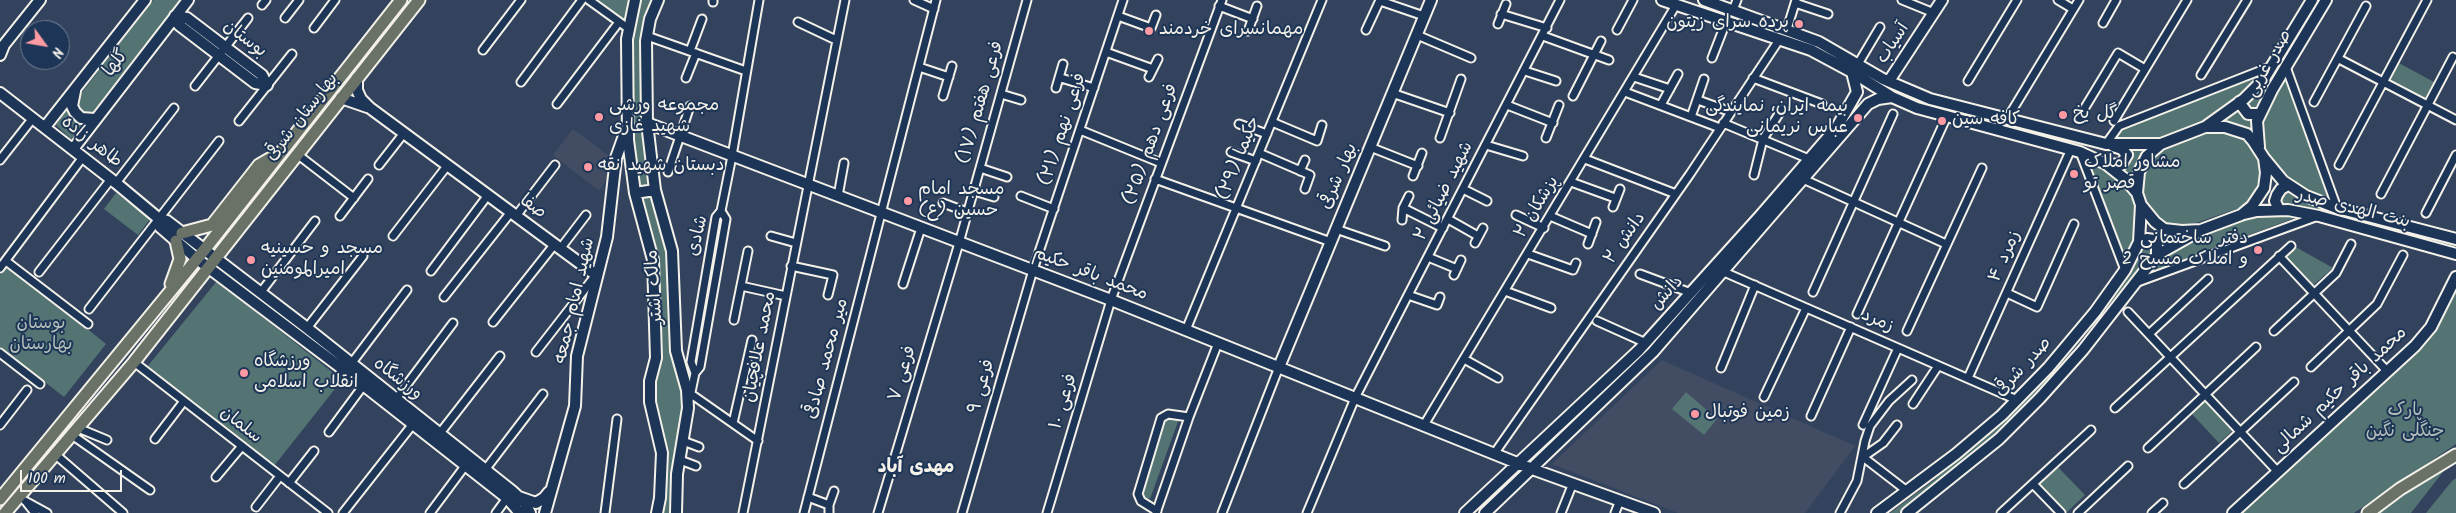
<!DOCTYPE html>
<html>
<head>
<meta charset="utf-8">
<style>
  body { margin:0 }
  #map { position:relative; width:2456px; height:513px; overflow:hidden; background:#33435e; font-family:Kalam,sans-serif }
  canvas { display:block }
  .north { position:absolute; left:20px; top:20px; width:50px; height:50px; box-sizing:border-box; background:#1d3557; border:1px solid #738091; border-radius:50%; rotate:122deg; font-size:14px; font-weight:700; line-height:20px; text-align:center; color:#f4f1e8 }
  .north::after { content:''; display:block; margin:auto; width:18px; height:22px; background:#ff9aa2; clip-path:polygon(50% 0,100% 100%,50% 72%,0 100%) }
  .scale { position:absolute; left:20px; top:470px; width:102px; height:22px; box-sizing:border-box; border:2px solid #f4f1e8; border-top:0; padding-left:6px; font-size:15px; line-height:18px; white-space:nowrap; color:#f4f1e8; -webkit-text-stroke:4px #1d3557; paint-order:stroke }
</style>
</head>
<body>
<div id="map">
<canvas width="2456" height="513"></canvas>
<div class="north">N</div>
<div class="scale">100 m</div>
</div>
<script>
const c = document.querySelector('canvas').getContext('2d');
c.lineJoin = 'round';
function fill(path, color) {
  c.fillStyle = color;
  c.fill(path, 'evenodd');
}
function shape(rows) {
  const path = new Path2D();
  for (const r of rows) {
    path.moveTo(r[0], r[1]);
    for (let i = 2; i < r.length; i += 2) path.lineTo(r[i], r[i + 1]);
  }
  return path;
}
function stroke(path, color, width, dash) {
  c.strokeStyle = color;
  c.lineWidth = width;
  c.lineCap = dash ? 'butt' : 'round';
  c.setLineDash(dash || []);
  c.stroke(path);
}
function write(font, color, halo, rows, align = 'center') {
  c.font = font + ' Kalam,"Playpen Sans Arabic",sans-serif';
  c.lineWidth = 4;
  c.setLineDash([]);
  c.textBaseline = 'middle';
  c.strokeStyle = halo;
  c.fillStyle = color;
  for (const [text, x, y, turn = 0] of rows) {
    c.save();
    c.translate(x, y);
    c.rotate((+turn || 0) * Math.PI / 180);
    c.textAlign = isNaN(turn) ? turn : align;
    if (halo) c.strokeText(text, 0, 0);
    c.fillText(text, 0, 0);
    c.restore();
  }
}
const built = shape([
  [573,129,608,155,607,179,599,191,553,155],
  [1662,360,1855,446,1805,513,1678,513,1552,464]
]);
const green = shape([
  [153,0,180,0,90,117,83,114,79,109,77,101,80,95],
  [598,0,630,0,624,21],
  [638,0,653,0,644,125,648,173,668,253,684,407,672,513,660,513,667,452,654,413,657,296,633,168,631,36],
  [2316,0,2321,0,2258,110,2255,112,2247,109,2248,103,2266,84],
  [2397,62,2434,82,2424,101,2387,80],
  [2264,72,2237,100,2200,125,2159,140,2113,142,2123,129],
  [2286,76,2329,200,2309,193,2286,177,2269,159,2263,146,2262,124],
  [68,107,77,119,85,124,71,139,56,125],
  [2238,108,2243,117,2254,120,2254,136,2237,124,2218,123],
  [2214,130,2238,135,2254,148,2261,171,2255,192,2248,201,2239,208,2196,223,2179,228,2164,223,2154,216,2141,196,2143,172,2148,161,2157,152],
  [2150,148,2142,155,2138,162,2132,183,2118,168,2125,168,2132,159,2132,152,2127,149],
  [2086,158,2104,167,2117,177,2130,191,2136,204,2137,220,2133,241,2126,260],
  [2287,190,2454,243,2454,249,2307,207,2284,206,2280,195],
  [116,193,150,219,138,235,104,209],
  [2275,213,2297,217,2149,272,2162,257,2190,240,2234,221],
  [2150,244,2153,247,2151,257,2138,269,2046,383,1983,445,1926,493,1899,513,1890,513,1934,480,2025,397,2140,250,2145,245],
  [2294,246,2333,268,2312,286,2283,256],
  [8,265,106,344,64,397,0,347,0,275],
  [217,281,342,380,274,466,147,367],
  [2456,289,2456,444,2354,513,2241,513,2423,346],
  [1686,392,1717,419,1704,435,1672,409],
  [2205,400,2233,430,2219,443,2191,413],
  [1165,416,1179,419,1150,499,1142,496],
  [2057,466,2085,495,2066,513,2038,484],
  [2446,468,2411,513,2379,513,2411,490],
  [2456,478,2456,513,2426,513,2452,481]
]);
const street = shape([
  [589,0,629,29],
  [914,0,934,9],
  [1902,0,1934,13],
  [2058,0,2073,9],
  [1380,1,1424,16],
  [713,2,713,0],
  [1795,3,1828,14],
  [262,5,266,0],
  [1219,6,1253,19],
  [1733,10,1737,0],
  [1501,14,1547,28],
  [1118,16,1151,28,1156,15],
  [285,18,299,0],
  [798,22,836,40],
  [2103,23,2116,0],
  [1498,24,1506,4],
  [314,28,335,0],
  [1787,29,1796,0],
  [1366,30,1380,0],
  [1617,30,1633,0],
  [1248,31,1257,6],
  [1417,35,1471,58],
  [647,36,746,71],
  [1543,36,1609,60],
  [483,50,521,0],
  [690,51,702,19],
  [1106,52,1153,69],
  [1712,58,1726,22],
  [2339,59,2456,120],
  [1858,64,1880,27],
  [919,67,949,77],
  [2286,67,2337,208],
  [1525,71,1556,81],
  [2201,75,2247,0],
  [1149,77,1158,59],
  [1634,77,1670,89],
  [686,78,696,53],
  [1061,78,1094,88],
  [1753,78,1822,104],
  [1968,81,2017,0],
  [521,82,582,0],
  [195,86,248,18],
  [1056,88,1063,64],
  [1625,92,1720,128],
  [1392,93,1450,113],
  [1001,94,1021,100],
  [943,96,952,66],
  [1573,96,1601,41],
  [1698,100,1731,112],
  [2314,102,2366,6],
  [1662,103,1678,74],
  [557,104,619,22],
  [1507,105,1553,123],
  [1691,117,1704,79],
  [2007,119,2079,0],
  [2078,119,2118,53,2145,69],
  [239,121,292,54],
  [2114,121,2187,0],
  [1272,122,1317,141,1322,125],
  [1723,123,1809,159],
  [1239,124,1267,134],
  [1080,130,1161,163],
  [1440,138,1461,79],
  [1546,138,1559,105],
  [2106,144,2119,126,2272,66],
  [1486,145,1523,156],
  [1370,147,1418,166],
  [1231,152,1256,161],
  [2080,152,2125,270],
  [1259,153,1310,175,1305,189],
  [297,154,354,198],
  [1585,159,1676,194],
  [0,160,33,118],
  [379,165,404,133],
  [2339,165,2427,0],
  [980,168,1007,177],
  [1300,171,1305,160],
  [668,172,690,106],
  [1754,175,1763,139,1782,109],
  [1413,176,1422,153],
  [1155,179,1331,242],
  [1803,179,1946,244],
  [1571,182,1615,198],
  [116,183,174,108],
  [1463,189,1487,201],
  [974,191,994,197],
  [2381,194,2453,57],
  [838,196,844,163],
  [1021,196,1054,209],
  [943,203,967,212],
  [1613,207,1620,189],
  [1403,208,1443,228],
  [2426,213,2456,155],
  [1516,215,1544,228],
  [340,216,368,179],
  [516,216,555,165],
  [1550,216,1592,234],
  [1448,219,1478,236],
  [1402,220,1403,208,1409,196],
  [1336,229,1385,246],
  [393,236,447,166],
  [771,236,796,243],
  [1475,243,1483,228],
  [1588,244,1596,222],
  [560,249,586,215],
  [1528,254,1573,270,1576,263],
  [2279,256,2387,371],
  [1428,257,1457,269],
  [6,261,88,324],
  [791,266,833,275,828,295],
  [0,268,83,157],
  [431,271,488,195],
  [39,272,111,179],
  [1724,272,2017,400],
  [1640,274,1691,293],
  [1454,275,1461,260],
  [2135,283,2318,216],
  [903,284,921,228],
  [741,286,786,296],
  [1505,291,1551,308],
  [261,292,315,221],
  [1813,292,1893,114],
  [2007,293,2037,307,2074,224],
  [1408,295,1437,305,1440,297],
  [444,297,511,212],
  [89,309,219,141],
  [2128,312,2278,472],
  [1857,314,1947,116],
  [734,320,748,251],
  [1597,321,1646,343],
  [493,322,554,245],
  [307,328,363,256],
  [1186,330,1322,0],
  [1907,331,1982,168],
  [2274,331,2336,273,2351,244],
  [2149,334,2208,279],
  [536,352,595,276],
  [0,353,40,384],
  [1464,359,1498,378],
  [134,362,328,513],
  [351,364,407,290],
  [2311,367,2377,304,2403,255],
  [1721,368,1755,285],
  [695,373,691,362,716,217,721,211,732,156,759,0],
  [1968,378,2071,149],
  [691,394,758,441],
  [690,397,695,373,700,367,726,219,721,211],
  [1764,397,1806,308],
  [396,399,453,323],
  [1913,404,1938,366],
  [2115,408,2291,246],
  [1811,416,1851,327],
  [733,423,752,340],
  [0,425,27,390],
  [1424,425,1676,5],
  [1863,425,1898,348],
  [1897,425,1883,443,1863,457,1907,491],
  [78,428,107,440],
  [329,432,363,386],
  [72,435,150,490],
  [437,437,500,356],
  [155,439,184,401],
  [683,441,699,447],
  [2148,448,2256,347],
  [1494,454,1690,174,1779,40],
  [56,455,123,513],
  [680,460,696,466],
  [485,470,543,394],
  [216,477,242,446],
  [289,483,314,451],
  [2033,484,2061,513],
  [2184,484,2294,382],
  [808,497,829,505],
  [25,501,47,513],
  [27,503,35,513],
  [256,507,280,476],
  [1157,511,1141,501,1138,494,1161,418,1168,414,1189,417],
  [343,513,413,424],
  [430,513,465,466],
  [496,513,507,498],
  [605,513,617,419],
  [743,513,845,0],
  [804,513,936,0],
  [829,513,829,505,834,491],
  [878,513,959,243,1027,0],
  [962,513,1033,270,1123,0],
  [1047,513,1111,300,1222,0],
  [1156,513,1189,417,1218,343],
  [1222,513,1279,367],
  [1307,513,1355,398,1560,0],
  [1561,513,1573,483],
  [1615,513,1620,500],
  [1840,513,1857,481,1865,441,1870,426,1889,401,1912,380],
  [2001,513,2091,430],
  [2078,513,2128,466],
  [2152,513,2163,503]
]);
const secondary = shape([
  [635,0,627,39,628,140,635,193,653,260,656,358,650,381,650,402,662,453,660,498,657,513],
  [658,0,650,19,646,41,647,123,655,190,672,251,676,351,687,390,688,408,677,474,676,513],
  [1662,0,1811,50,1852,72,1892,97,1917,108,2080,152,2106,164,2125,179,2137,193],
  [1704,0,1819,42,1883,79,1930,99,2106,144,2161,144],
  [175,16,187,18,262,75,267,85,255,83,179,25,175,16],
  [0,55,4,45,40,0],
  [357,78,357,90,361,99,370,108,596,275],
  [1889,81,1942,0],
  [75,91,72,106,75,112,81,118,95,119],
  [0,93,116,183,158,218,167,221,307,328,512,491,525,503,530,513],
  [341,98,367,107],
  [2239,102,2248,114,2260,114],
  [647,123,1111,300,1532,469,1654,513],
  [45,127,145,0],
  [2205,127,2225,127,2247,134,2253,141,2264,158,2266,173,2264,188,2252,206,2241,215,2201,230,2182,231,2164,229,2155,222,2141,205,2137,193,2139,172,2147,156,2161,144,2205,127],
  [2205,127,2244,99,2264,79,2312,0],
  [2259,147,2257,121,2272,90,2326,0],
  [73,149,188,0],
  [2264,158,2283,181,2306,196,2337,208,2456,239],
  [2107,164,2121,165,2127,155,2122,149,2113,146],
  [635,193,655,190],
  [2279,210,2275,201,2277,195,2281,189,2288,185],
  [2244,214,2257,211,2288,210,2319,216,2456,254],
  [158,218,160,227,197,259,344,370,507,498,520,513],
  [2139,242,2147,239,2154,240,2157,245,2157,255],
  [1279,367,1431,0],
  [519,497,536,503,544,498,549,492],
  [545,513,575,406,577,356,607,237,616,158,626,130],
  [1465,513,1639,350,1760,216,1837,127,1857,92,1852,72],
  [1485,513,1653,352,1868,104,1878,99,1892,97],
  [1877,513,1956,454,2002,415,2048,368,2095,312,2125,270,2139,242,2141,205],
  [1907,513,1999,439,2040,398,2083,350,2157,255,2201,230],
  [2233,513,2415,346,2431,327,2456,277]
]);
const primary = shape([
  [182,233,212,225,259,165,278,154],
  [171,284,180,259,176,241],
  [0,499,205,249,401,0],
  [5,513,134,362,419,0],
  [2368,513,2400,489,2456,455]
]);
const markers = [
  [1799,24,5,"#ff9aa2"],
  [1149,31,5,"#ff9aa2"],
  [2063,115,5,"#ff9aa2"],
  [599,117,5,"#ff9aa2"],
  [1858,118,5,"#ff9aa2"],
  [1942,121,5,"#ff9aa2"],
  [588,167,5,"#ff9aa2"],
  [2074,174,5,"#ff9aa2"],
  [908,201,5,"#ff9aa2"],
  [2258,250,5,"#ff9aa2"],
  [251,260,5,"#ff9aa2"],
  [244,373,5,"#ff9aa2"],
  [1695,414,5,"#ff9aa2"]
];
const poiNames = [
  ["پرده سرای زیتون",1789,24,"right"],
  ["مهمانسرای خردمند",1159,31],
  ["مجموعه ورشی",609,107],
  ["شهید غازی",609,128],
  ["بیمه ایران، نمایندگی",1848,108,"right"],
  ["عباس نریمانی",1848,129,"right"],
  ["گل یخ",2073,115],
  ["کافه سین",1952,121],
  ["مشاور املاک",2084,164],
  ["قصر تو",2084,185],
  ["دبستان شهید نقه",598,167],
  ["مسجد امام",918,191],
  ["حسین (ع)",918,212],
  ["دفتر ساختمانی",2248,240,"right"],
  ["و املاک مسیح 2",2248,261,"right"],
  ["مسجد و حسینیه",261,250],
  ["امیرالمومنین",261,271],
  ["ورزشگاه",254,363],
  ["انقلاب اسلامی",254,384],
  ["زمین فوتبال",1705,414]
];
const streetNames = [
  ["بوستان",244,40,37],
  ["آسیاب",1894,44,-57],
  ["گلها",117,64,-52],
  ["صدر غربی",2270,64,-60],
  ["فرعی هفتم (۱۷)",982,103,-74],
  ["بهارستان شرقی",303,118,-52],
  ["فرعی نهم (۲۱)",1064,130,-72],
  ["طاهر زاده",91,143,38],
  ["فرعی دهم (۲۵)",1152,145,-70],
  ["حکیما (۲۹)",1240,159,-68],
  ["بهار شرقی",1340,177,-67],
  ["شهید ضیائی ۲",1445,192,-63],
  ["صفا",532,208,37],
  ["پزشکان ۲",1538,208,-59],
  ["بنت الهدی صدر",2353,210,14],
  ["شادی",699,236,-77],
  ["دانش ۲",1626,239,-55],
  ["زمرد ۴",2006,257,-66],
  ["محمد باقر حکیم",1090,275,21],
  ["مالک اشتر",656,287,-94],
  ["دانش",1668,294,-48],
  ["شهید امام جمعه",576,301,-77],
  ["زمرد",1877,322,24],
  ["محمد علافچیان",761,347,-79],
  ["میر محمد صادقی",828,359,-75],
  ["صدر شرقی",2024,368,-47],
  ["فرعی ۷",904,374,-73],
  ["ورزشگاه",397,380,38],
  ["فرعی ۹",983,387,-74],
  ["محمد باقر حکیم شمالی",2341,391,-43],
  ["فرعی ۱۰",1065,402,-73],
  ["سلمان",240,426,38]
];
const parkNames = [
  ["بوستان",41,325],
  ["بهارستان",41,346],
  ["پارک",2405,412],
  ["جنگلی نگین",2405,433]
];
const neighbourhoodNames = [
  ["مهدی آباد",916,469]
];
fill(built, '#424d63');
fill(green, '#547473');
stroke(street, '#f4f1e8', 11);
stroke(secondary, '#f4f1e8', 14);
stroke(primary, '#f4f1e8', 15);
stroke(street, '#1d3557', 7);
stroke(secondary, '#1d3557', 10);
stroke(primary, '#6a7166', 11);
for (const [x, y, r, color] of markers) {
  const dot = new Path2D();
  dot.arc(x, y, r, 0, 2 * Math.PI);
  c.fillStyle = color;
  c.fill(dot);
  stroke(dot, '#1d3557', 2);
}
write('18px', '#f4f1e8', '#1d3557', poiNames, 'left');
write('18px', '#f4f1e8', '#1d3557', streetNames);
write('18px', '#b4bfb9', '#1d3557', parkNames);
write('bold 19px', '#f4f1e8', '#1d3557', neighbourhoodNames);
</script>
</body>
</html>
